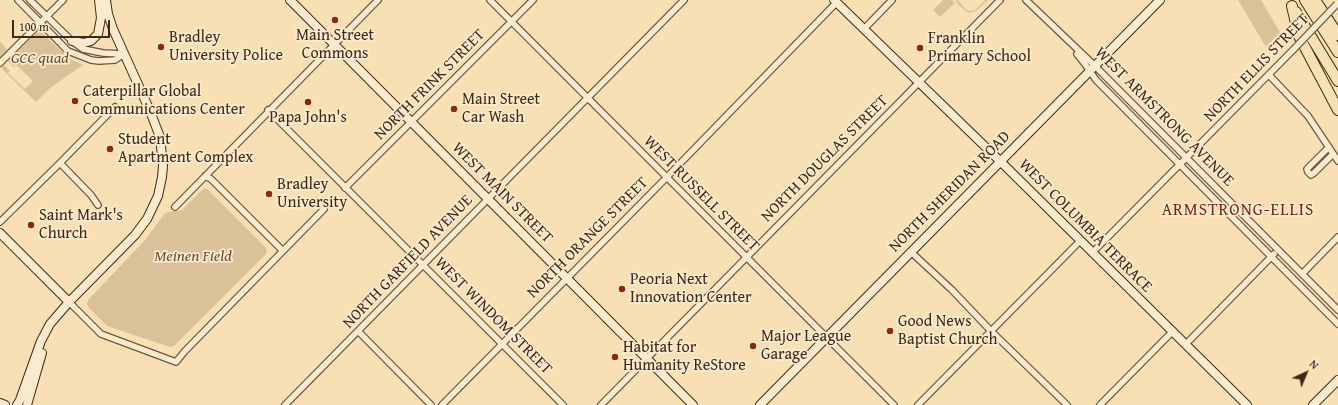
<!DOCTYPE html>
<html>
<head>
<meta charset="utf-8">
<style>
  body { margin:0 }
  #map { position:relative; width:1338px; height:405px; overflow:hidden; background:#f9e0b4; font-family:"Gentium Book Plus",serif }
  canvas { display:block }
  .north { position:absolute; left:1286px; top:353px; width:40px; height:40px; -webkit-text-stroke:3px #fbebce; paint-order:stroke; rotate:44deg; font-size:11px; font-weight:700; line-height:16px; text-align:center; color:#402816 }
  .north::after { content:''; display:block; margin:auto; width:14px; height:18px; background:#402816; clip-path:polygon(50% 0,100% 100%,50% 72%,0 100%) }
  .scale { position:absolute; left:12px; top:20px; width:98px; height:18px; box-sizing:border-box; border:2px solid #402816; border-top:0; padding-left:5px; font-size:12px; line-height:14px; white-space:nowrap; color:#402816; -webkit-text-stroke:3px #fbebce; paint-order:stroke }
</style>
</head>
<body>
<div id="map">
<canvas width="1338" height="405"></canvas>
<div class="north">N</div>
<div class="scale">100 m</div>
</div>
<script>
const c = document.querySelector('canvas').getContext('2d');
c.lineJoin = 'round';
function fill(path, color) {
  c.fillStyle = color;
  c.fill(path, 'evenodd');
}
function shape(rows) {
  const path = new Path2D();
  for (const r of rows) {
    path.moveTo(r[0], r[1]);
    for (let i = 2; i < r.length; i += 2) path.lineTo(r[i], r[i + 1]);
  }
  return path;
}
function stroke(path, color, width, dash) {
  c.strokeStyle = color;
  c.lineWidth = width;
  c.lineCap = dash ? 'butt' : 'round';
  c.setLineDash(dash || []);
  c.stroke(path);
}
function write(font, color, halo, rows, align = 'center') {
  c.font = font + ' "Gentium Book Plus",serif';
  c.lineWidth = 3.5;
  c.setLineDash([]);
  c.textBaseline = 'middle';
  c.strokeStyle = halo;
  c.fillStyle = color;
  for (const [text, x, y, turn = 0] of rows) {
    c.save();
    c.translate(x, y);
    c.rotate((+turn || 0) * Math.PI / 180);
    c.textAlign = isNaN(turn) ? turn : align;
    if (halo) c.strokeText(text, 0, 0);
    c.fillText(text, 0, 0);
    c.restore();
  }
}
const green = shape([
  [943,0,952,0,955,3,940,17,933,10],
  [956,0,958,0,966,10,972,11,975,10,985,0,988,0,976,11,970,13,965,11,957,3],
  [1238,0,1261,0,1280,32,1266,47],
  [39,30,70,59,83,65,50,88,36,102,1,68,4,65,10,71,8,73,25,89,33,81,16,65,14,67,8,61],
  [0,41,7,50,0,57],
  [204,188,207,189,265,247,267,251,266,254,174,346,170,347,107,326,89,308,87,304,88,300,145,240,165,213,182,210]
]);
const street = shape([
  [18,0,68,51,91,60,99,61,115,60,124,54],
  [30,0,72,41,83,49,103,53,124,54],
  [490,0,894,405],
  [1026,0,1095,66,1338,310],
  [864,29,892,0],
  [1077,54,1085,64,1096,80,1338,324],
  [0,63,63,0],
  [1269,75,1308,116,1338,161],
  [268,110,563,405],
  [1329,147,1307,169,1308,172,1311,175,1314,173,1333,154],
  [60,163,91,195,98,205],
  [205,176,211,179,283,251],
  [345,188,533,0],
  [175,207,378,0],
  [0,222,60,163,115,107],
  [911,252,952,290,991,331,1067,405],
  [1092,253,1293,50],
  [1302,274,1338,237],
  [69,302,101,334,176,362,185,351,324,209],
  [358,331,431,405],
  [1186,344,1274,254],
  [285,405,684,0],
  [442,405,666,178,837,2],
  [601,405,1000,0],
  [918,405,1080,241],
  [1100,405,1173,331]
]);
const secondary = shape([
  [290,0,693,405],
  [834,0,1000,161,1247,405],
  [72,41,84,43,91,41,98,34,101,18,99,0],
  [0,233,69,302],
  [0,403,5,405],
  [17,405,20,400,41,341,50,324,69,302,135,235,147,219,158,196,162,177,163,166,160,137,150,111,113,29,108,14,106,0],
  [27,405,42,353],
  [760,405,1160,0],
  [1313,405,1338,380]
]);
const highway = shape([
  [1305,0,1338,52],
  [1315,0,1338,35],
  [1292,6,1299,36,1338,110],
  [1296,12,1338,81]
]);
const streetBridge = shape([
  [1293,50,1337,4]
]);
const markers = [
  [335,20,4,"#8f2418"],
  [161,47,4,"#8f2418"],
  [920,48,4,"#8f2418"],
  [75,101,4,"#8f2418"],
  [308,102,4,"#8f2418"],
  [454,109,4,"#8f2418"],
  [110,149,4,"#8f2418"],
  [269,194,4,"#8f2418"],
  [31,225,4,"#8f2418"],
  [622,289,4,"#8f2418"],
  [890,331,4,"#8f2418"],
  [753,346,4,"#8f2418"],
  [615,357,4,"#8f2418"]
];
const poiNames = [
  ["Main Street",335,36,"center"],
  ["Commons",335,54,"center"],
  ["Bradley",169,38],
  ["University Police",169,56],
  ["Franklin",928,39],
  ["Primary School",928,57],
  ["Caterpillar Global",83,92],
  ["Communications Center",83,110],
  ["Main Street",462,100],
  ["Car Wash",462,118],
  ["Papa John's",308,118,"center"],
  ["Student",118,140],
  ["Apartment Complex",118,158],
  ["Bradley",277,185],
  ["University",277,203],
  ["Saint Mark's",39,216],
  ["Church",39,234],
  ["Peoria Next",630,280],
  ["Innovation Center",630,298],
  ["Good News",898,322],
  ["Baptist Church",898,340],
  ["Major League",761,337],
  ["Garage",761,355],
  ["Habitat for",623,348],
  ["Humanity ReStore",623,366]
];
const parkNames = [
  ["GCC quad",40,59],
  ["Meinen Field",193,257]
];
const streetNames = [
  ["NORTH ELLIS STREET",1257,68,-46],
  ["NORTH FRINK STREET",430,85,-45],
  ["WEST ARMSTRONG AVENUE",1164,117,45],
  ["NORTH DOUGLAS STREET",825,159,-45],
  ["NORTH SHERIDAN ROAD",950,192,-45],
  ["WEST MAIN STREET",502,193,45],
  ["WEST RUSSELL STREET",701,194,45],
  ["WEST COLUMBIA TERRACE",1085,226,45],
  ["NORTH ORANGE STREET",588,238,-45],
  ["NORTH GARFIELD AVENUE",408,262,-46],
  ["WEST WINDOM STREET",493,316,45]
];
const neighbourhoodNames = [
  ["ARMSTRONG-ELLIS",1238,211]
];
fill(green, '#dac199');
stroke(street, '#6e563e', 8);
stroke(secondary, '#402816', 10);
stroke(highway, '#402816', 12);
stroke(street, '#fbebce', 5.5);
stroke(secondary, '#fbebce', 8);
stroke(highway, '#f9e0b4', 10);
stroke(streetBridge, '#6e563e', 8, []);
stroke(streetBridge, '#fbebce', 5.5);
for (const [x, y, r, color] of markers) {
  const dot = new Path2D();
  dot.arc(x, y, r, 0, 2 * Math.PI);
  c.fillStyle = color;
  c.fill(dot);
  stroke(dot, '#fbebce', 1.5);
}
write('16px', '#402816', '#fbebce', poiNames, 'left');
write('italic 16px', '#664e37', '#fbebce', parkNames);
write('16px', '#402816', '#fbebce', streetNames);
c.letterSpacing = '1px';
write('17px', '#7a1f14', '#fbebce', neighbourhoodNames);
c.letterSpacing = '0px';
</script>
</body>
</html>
